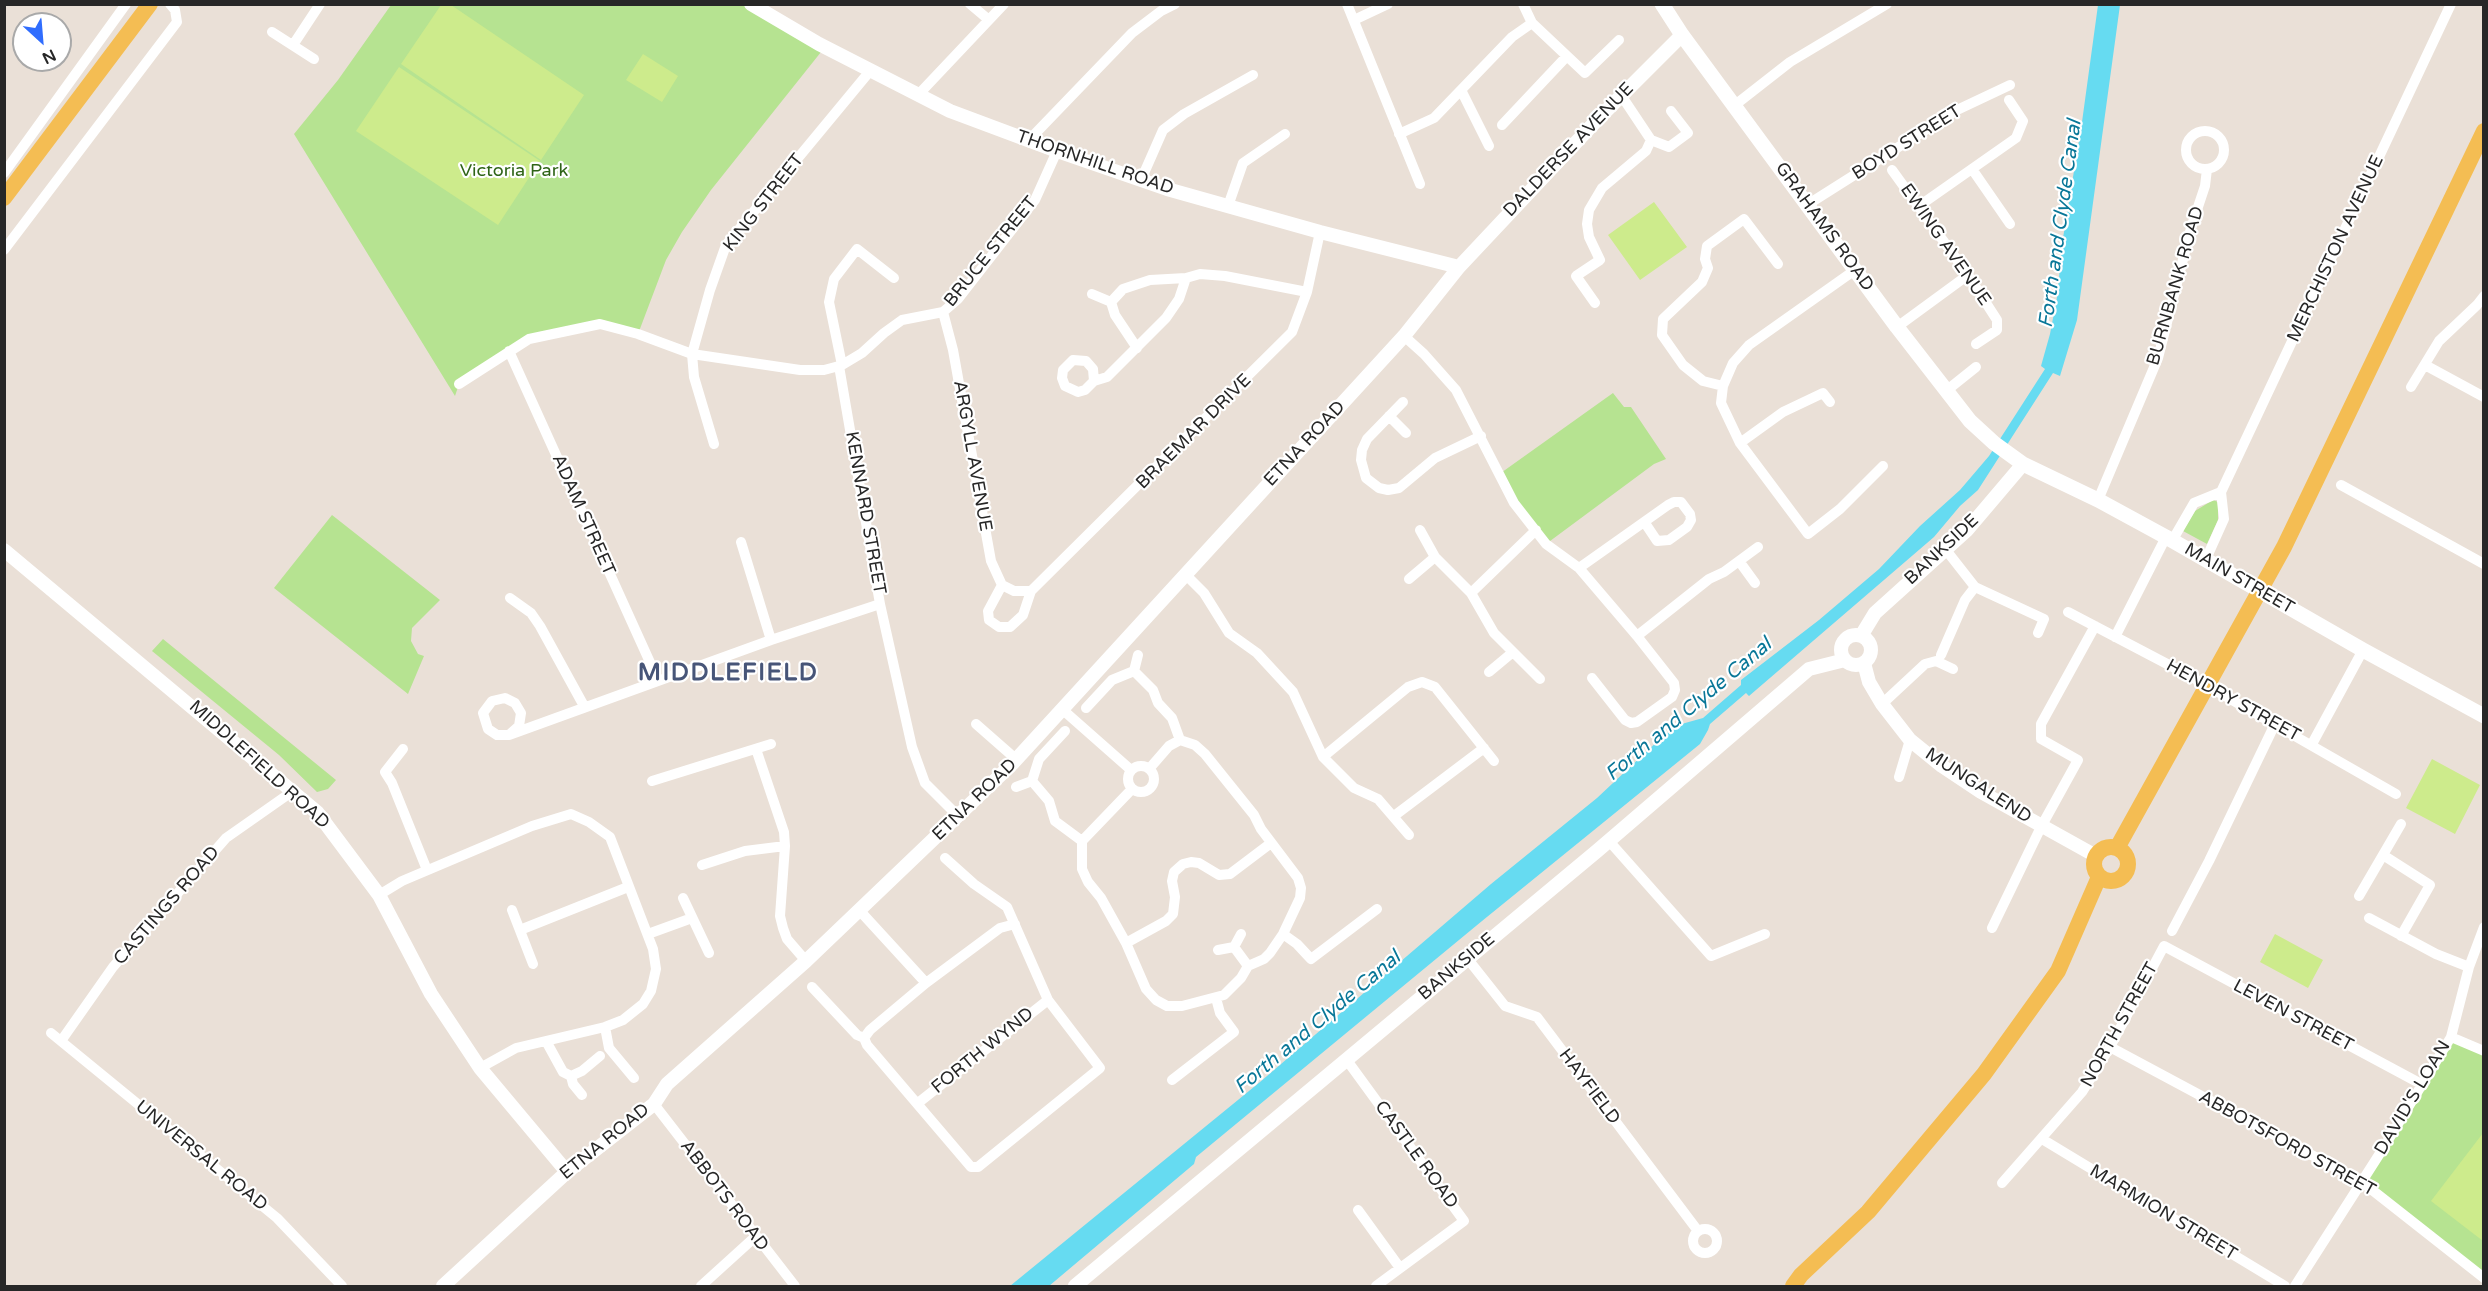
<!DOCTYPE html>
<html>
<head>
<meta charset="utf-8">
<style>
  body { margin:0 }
  #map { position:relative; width:2488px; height:1291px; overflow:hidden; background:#eae0d7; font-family:"Varela Round",sans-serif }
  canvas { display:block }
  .frame { position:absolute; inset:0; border:6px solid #272727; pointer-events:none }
  .north { position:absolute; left:12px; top:12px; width:60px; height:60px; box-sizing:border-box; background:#fff; border:2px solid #a9a9a9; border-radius:50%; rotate:154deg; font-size:16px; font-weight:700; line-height:24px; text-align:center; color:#272727 }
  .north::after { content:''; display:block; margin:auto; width:21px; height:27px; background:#306dfe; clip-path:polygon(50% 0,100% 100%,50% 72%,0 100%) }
</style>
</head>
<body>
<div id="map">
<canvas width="2488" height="1291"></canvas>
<div class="frame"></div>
<div class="north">N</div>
</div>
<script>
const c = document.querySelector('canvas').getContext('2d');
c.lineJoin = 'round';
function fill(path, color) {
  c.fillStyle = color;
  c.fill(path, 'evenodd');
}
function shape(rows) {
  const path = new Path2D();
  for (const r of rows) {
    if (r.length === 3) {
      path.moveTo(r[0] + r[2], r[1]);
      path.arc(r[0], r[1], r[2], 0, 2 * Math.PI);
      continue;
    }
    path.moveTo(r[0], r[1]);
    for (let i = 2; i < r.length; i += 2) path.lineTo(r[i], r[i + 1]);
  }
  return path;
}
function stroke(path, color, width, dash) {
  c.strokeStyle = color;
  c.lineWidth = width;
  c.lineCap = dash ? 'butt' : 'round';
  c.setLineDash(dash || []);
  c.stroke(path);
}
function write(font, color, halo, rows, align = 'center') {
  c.font = font + ' "Varela Round",sans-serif';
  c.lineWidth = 4.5;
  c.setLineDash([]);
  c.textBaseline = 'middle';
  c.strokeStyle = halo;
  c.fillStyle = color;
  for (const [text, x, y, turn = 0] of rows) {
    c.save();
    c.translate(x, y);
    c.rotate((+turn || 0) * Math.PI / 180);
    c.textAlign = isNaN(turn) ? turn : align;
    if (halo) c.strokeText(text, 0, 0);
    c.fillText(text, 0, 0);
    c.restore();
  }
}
const green = shape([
  [391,5,751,5,825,47,711,190,682,232,666,260,638,334,600,324,529,339,459,384,455,396,294,134,338,80],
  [1613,393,1624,407,1631,407,1666,459,1654,464,1546,544,1498,475],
  [2213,500,2218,502,2218,520,2207,544,2183,531,2195,511],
  [332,515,440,600,412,628,411,641,418,654,424,656,408,694,274,588],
  [163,639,336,780,328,789,317,792,279,755,152,651],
  [2451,1037,2483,1051,2483,1278,2362,1182]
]);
const pitch = shape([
  [441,5,451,5,584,95,541,160,401,64],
  [643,54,678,76,662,102,626,80],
  [399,67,540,161,498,225,356,131],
  [1654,202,1687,247,1640,280,1608,235],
  [2432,759,2480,785,2455,834,2406,808],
  [2275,934,2323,960,2308,988,2260,962],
  [2483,1133,2483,1241,2431,1201]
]);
const water = shape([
  [2098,5,2120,5,2077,320,2060,376,2053,373,1978,490,1960,506,1934,537,1749,696,1746,693,1710,724,1708,730,1700,744,1482,921,1196,1157,1194,1164,1049,1286,1010,1286,1260,1082,1491,884,1597,798,1661,738,1678,725,1703,718,1741,685,1741,680,1819,620,1879,569,1920,526,1960,490,1989,456,2045,369,2041,366,2050,334,2057,297,2063,238,2082,122]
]);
const minor = shape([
  [970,4,989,20],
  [1347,4,1420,184],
  [1523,4,1532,23,1585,73,1619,40],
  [1354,20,1388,4],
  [272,32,314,59],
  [293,45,320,4],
  [1461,90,1489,146],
  [918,95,1004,4],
  [1735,105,1790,62,1887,4],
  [1502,125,1567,56],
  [2205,150,19],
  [1399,134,1434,118,1512,37,1532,23],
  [1029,140,1132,33,1161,11,1175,4],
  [1651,140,1669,147,1688,133,1671,111],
  [1972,169,2010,224],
  [1892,170,1968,275,1997,320,1997,330,1976,344],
  [4,173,126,4],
  [1141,180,1163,130,1184,114,1253,75],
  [1807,205,1957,110,2010,85],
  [1228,206,1243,163,1285,134],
  [1919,206,2016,138,2023,121,2009,100],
  [4,250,177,22,175,10,170,4],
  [1855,270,1749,345,1733,363,1723,386,1721,403,1740,443,1808,534,1840,509,1883,466],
  [894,278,857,249,834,279,829,302,842,365,839,366,880,604,912,747,925,783,959,817],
  [1092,294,1111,302],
  [1595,303,1576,276,1600,260,1589,237,1587,224,1589,210,1602,188,1646,151,1651,140,1621,95],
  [943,312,953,350,991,561,1002,585,1014,591,1031,591,1292,332,1307,292,1320,232],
  [1897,327,1968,275],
  [1404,336,1424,354,1456,390,1514,503,1546,544,1579,568,1637,636],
  [1137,348,1115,315,1111,302,1123,289,1150,280,1186,278],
  [509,351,658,680],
  [842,365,862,353,884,333,902,320,943,312,958,299,1035,200,1057,151],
  [2425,365,2484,397],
  [1094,381,1093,369,1086,361,1073,360,1063,370,1062,378,1065,386,1078,392,1085,390,1094,381,1107,377,1166,318,1179,299,1186,278,1200,274,1225,276,1307,292],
  [459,384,529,339,600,324,638,334,692,354,800,370,824,370,839,366],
  [1723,386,1703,381,1683,365,1662,335,1663,319,1702,282,1708,268,1705,259,1707,246,1744,219,1778,264],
  [2411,387,2439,341,2477,305,2484,296],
  [1946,391,1976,367],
  [1403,402,1367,439,1362,450,1361,460,1366,478,1379,488,1388,490,1399,488,1435,458,1481,436],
  [1389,416,1406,433],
  [1740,443,1783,412,1823,393,1830,402],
  [714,444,694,377,692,354,710,290,726,245,870,71],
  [2341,485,2484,564],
  [2221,492,2451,4],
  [2098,500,2158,358,2191,228,2205,186,2207,169],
  [1420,530,1435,557,1471,593,1494,633,1540,679],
  [2172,541,2194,503,2221,492,2224,519,2206,559],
  [741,542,771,640],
  [1946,550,1975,587,2044,619,2038,633],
  [1739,561,1755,583],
  [1579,568,1668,505,1674,502,1681,502,1690,514,1691,520,1687,527,1669,540,1657,541,1645,523],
  [1185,574,1204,593,1229,633,1257,653,1293,692,1323,757,1354,788,1378,799,1409,835],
  [1409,579,1435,557],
  [1002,585,988,611,989,620,999,627,1010,627,1023,615,1031,591],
  [1471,593,1536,530],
  [510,598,531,613,540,626,584,706],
  [2068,612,2190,676,2396,794],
  [2115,637,2166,537],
  [1941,655,1965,600,1975,587],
  [1134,671,1138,655],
  [1489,672,1513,652],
  [1592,678,1625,720,1631,723,1637,722,1672,697,1675,690,1674,683,1637,636,1709,579,1724,572,1758,547],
  [1882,704,1925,664,1936,661,1953,669],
  [1086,708,1112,680,1134,671,1153,690,1158,703,1172,718,1180,740],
  [1063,710,1131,770],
  [976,724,1017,760],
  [1065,731,1039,759,1032,781,1049,801,1055,821,1082,841],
  [509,735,519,726,521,713,515,703,505,698,492,701,483,713,488,729,497,735,509,735,771,640,880,604],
  [2312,744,2363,650],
  [403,749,385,772,392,783,427,870],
  [756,749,784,832,785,846,780,916,783,928,787,939,806,961],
  [1323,757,1408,687,1422,682,1435,687,1494,761],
  [1141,779,13],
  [1899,777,1910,740],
  [652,781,771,744],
  [1016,787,1032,781],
  [1132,789,1082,841,1082,869,1088,882,1101,898,1126,943,1146,989,1156,1000,1167,1006,1182,1006,1224,995,1241,978,1248,966,1264,959,1270,953,1283,934,1300,898,1301,888,1298,878,1261,829,1254,815,1205,754,1195,745,1180,740,1169,746,1149,769],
  [1394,816,1484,748],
  [1609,841,1711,956,1765,934],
  [2383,855,2430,885,2401,936],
  [702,865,745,851,785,846],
  [379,895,402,881,532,826,571,814,589,822,610,837,653,949,656,969,651,991,643,1004,623,1020,605,1027,516,1048,480,1068],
  [2359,896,2401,824],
  [683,898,709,953],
  [512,910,533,964],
  [860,911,926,983,1000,928,1015,924],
  [2369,918,2436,954,2469,967],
  [1992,928,2041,827,2078,760,2041,739,2041,724,2095,626],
  [520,930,628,887],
  [2172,931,2209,861,2275,724],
  [648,934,692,918],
  [1283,934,1297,944,1311,959,1377,909],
  [1126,943,1166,921,1173,914,1175,897,1172,881,1174,872,1183,864,1191,862,1199,863,1219,875,1230,874,1271,843],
  [1234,947,1241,934],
  [1218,950,1234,947,1248,966],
  [1467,958,1505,1006,1537,1017,1698,1231],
  [926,983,870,1030,864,1038,867,1045,971,1167,978,1167,1100,1068,1048,1000,1007,907,974,884,945,858],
  [812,987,857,1035,864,1038],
  [605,1027,609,1048,634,1078],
  [51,1033,277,1218,342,1286],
  [2451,1037,2484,1051],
  [61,1041,113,967,226,838,293,791],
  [546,1041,563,1072,571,1076,582,1071,600,1056],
  [2110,1047,2362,1182,2484,1278],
  [1346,1059,1464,1221,1376,1286],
  [571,1076,573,1084,582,1095],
  [1172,1080,1234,1032,1220,1013,1216,998],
  [918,1103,1048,1000],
  [654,1104,795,1286],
  [2042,1139,2285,1286],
  [2002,1183,2082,1092,2110,1047,2164,946,2423,1085],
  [1358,1210,1400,1268],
  [1705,1241,12],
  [701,1286,755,1237],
  [2295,1286,2384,1147,2451,1037,2469,967,2484,927]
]);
const tertiary = shape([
  [751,4,819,44,950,111,1057,151,1167,189,1320,232,1459,267],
  [4,550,317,812,379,895,431,994,480,1068,567,1172],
  [1856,650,15],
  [1861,636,1875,613,1967,530,2023,464],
  [1864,663,1869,682,1882,704,1910,740,1942,766,1981,792,2096,856],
  [443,1286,567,1172,654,1104,667,1084,806,961,1012,764,1404,336,1459,267,1598,119,1682,35],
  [1075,1286,1597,851,1809,669,1845,660]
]);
const secondary = shape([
  [1662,4,1682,35,1897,327,1970,421,1994,443,2023,464,2098,500,2166,537,2363,650,2484,716]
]);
const primary = shape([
  [4,198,150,4],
  [2111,864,17],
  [2117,848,2284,547,2484,131],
  [1793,1286,1801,1275,1868,1212,1984,1074,2058,971,2099,877]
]);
const streetNames = [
  ["BOYD STREET",1907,143,-32],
  ["DALDERSE AVENUE",1569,150,-46],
  ["THORNHILL ROAD",1095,163,19],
  ["KING STREET",764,203,-52],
  ["GRAHAMS ROAD",1824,227,54],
  ["EWING AVENUE",1945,245,55],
  ["MERCHISTON AVENUE",2336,249,-65],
  ["BRUCE STREET",991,252,-51],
  ["BURNBANK ROAD",2176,286,-74],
  ["BRAEMAR DRIVE",1194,432,-45],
  ["ETNA ROAD",1305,444,-47],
  ["ARGYLL AVENUE",972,456,80],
  ["KENNARD STREET",865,513,80],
  ["ADAM STREET",583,515,66],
  ["BANKSIDE",1942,550,-43],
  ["MAIN STREET",2239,579,30],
  ["HENDRY STREET",2233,701,29],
  ["MIDDLEFIELD ROAD",259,765,42],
  ["MUNGALEND",1978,786,33],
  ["ETNA ROAD",975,800,-44],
  ["CASTINGS ROAD",167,906,-49],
  ["BANKSIDE",1457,967,-40],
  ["LEVEN STREET",2293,1016,28],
  ["NORTH STREET",2120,1025,-61],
  ["FORTH WYND",983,1051,-39],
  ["HAYFIELD",1589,1087,53],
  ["DAVID'S LOAN",2413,1098,-59],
  ["ETNA ROAD",605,1142,-39],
  ["ABBOTSFORD STREET",2287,1144,29],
  ["CASTLE ROAD",1416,1155,54],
  ["UNIVERSAL ROAD",201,1156,39],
  ["ABBOTS ROAD",724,1196,53],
  ["MARMION STREET",2163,1213,31]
];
const parkNames = [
  ["Victoria Park",514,171]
];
const waterNames = [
  ["Forth and Clyde Canal",2061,224,-82],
  ["Forth and Clyde Canal",1689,710,-40],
  ["Forth and Clyde Canal",1318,1023,-40]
];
const districtNames = [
  ["MIDDLEFIELD",728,674]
];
fill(green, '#b6e391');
fill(pitch, '#cdeb8c');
fill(water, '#66dbf1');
stroke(minor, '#fff', 10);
stroke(tertiary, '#fff', 14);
stroke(secondary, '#fff', 15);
stroke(primary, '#f4bd53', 16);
write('18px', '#272727', '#fff', streetNames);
write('18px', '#2f6417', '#fff', parkNames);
write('italic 20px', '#097798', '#fff', waterNames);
c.letterSpacing = '1.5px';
write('bold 24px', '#475578', '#fff', districtNames);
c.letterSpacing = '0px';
</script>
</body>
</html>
